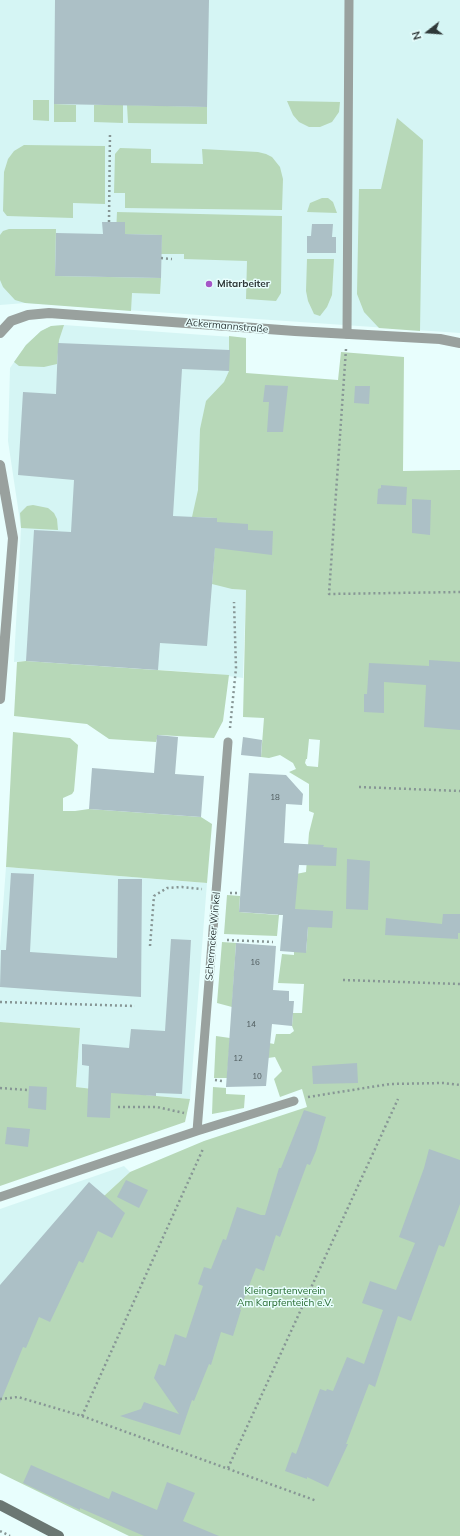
<!DOCTYPE html>
<html>
<head>
<meta charset="utf-8">
<style>
  body { margin:0 }
  #map { position:relative; width:460px; height:1536px; overflow:hidden; background:#e8fefd; font-family:Mulish,sans-serif }
  canvas { display:block }
  .north { position:absolute; left:408px; top:12px; width:40px; height:40px; -webkit-text-stroke:3px #e8fefd; paint-order:stroke; rotate:253deg; font-size:11px; font-weight:700; line-height:16px; text-align:center; color:#2f3838 }
  .north::after { content:''; display:block; margin:auto; width:14px; height:18px; background:#2f3838; clip-path:polygon(50% 0,100% 100%,50% 72%,0 100%) }
</style>
</head>
<body>
<div id="map">
<canvas width="460" height="1536"></canvas>
<div class="north">N</div>
</div>
<script>
const c = document.querySelector('canvas').getContext('2d');
c.lineJoin = 'round';
function fill(path, color) {
  c.fillStyle = color;
  c.fill(path, 'evenodd');
}
function shape(rows) {
  const path = new Path2D();
  for (const r of rows) {
    path.moveTo(r[0], r[1]);
    for (let i = 2; i < r.length; i += 2) path.lineTo(r[i], r[i + 1]);
  }
  return path;
}
function stroke(path, color, width, dash) {
  c.strokeStyle = color;
  c.lineWidth = width;
  c.lineCap = dash ? 'butt' : 'round';
  c.setLineDash(dash || []);
  c.stroke(path);
}
function write(font, color, halo, rows, align = 'center') {
  c.font = font + ' Mulish,sans-serif';
  c.lineWidth = 3;
  c.setLineDash([]);
  c.textBaseline = 'middle';
  c.strokeStyle = halo;
  c.fillStyle = color;
  for (const [text, x, y, turn = 0] of rows) {
    c.save();
    c.translate(x, y);
    c.rotate((+turn || 0) * Math.PI / 180);
    c.textAlign = isNaN(turn) ? turn : align;
    if (halo) c.strokeText(text, 0, 0);
    c.fillText(text, 0, 0);
    c.restore();
  }
}
const built = shape([
  [0,0,460,0,460,333,25,303,0,305],
  [64,325,246,338,232,589,246,590,243,678,205,673,26,661,14,662,21,528,8,441,10,368,26,345,41,331,51,326],
  [6,867,207,883,190,1099,134,1094,76,1087,80,1028,0,1022,0,947],
  [124,1166,130,1172,105,1195,0,1321,0,1209]
]);
const green = shape([
  [33,100,49,100,49,121,33,120],
  [287,101,340,102,339,112,332,122,320,127,309,127,299,122,293,115],
  [54,104,76,105,76,122,54,122],
  [94,105,123,105,123,123,94,122],
  [127,105,207,107,207,124,128,123],
  [397,118,423,140,420,331,379,328,364,312,357,294,359,189,381,189],
  [24,145,105,146,105,204,73,203,73,218,7,216,3,211,4,172,8,159,14,151],
  [120,148,151,149,151,163,203,164,202,149,258,152,266,154,272,157,280,167,283,179,282,210,125,208,125,193,114,193,115,154],
  [322,198,328,198,333,202,337,213,307,212,310,203],
  [117,212,282,216,281,293,276,301,246,299,247,261,184,259,184,254,161,254,162,235,116,234],
  [9,229,56,229,55,276,161,278,160,294,132,293,131,311,25,303,15,300,3,287,0,280,0,235,3,231],
  [307,259,334,259,332,295,327,307,320,316,314,314,308,301,306,291],
  [64,325,59,340,57,364,44,367,19,366,14,362,26,345,41,331,51,326],
  [229,336,246,338,246,373,338,380,341,352,404,357,403,471,460,470,460,1536,129,1536,0,1473,0,1321,105,1195,130,1172,204,1141,307,1107,302,1089,280,1097,274,1079,282,1071,275,1057,268,1058,269,1043,274,1044,276,1034,290,1034,294,1031,292,1026,293,1013,302,1013,304,984,278,983,282,954,294,955,294,952,306,952,309,914,279,915,277,936,224,934,227,895,240,896,239,912,278,915,281,877,306,872,309,833,314,813,309,811,309,784,289,772,296,769,293,763,280,755,269,758,261,757,264,718,243,717,246,590,232,589,212,584,217,518,192,517,198,490,200,429,206,401,224,382,229,371],
  [309,739,320,740,318,767,307,766,305,763,306,759,307,759],
  [33,505,48,508,54,513,57,519,58,530,21,528,20,513,27,506],
  [26,661,229,675,223,721,214,738,158,735,156,742,109,739,87,724,14,716,17,662],
  [13,732,70,738,78,745,74,791,72,794,63,798,63,811,75,811,89,809,201,817,212,824,207,883,6,867],
  [222,942,236,943,232,1007,217,1003],
  [0,1022,80,1028,76,1087,134,1094,190,1099,185,1122,0,1186],
  [216,1036,230,1038,227,1078,214,1078],
  [213,1087,226,1088,226,1094,245,1095,244,1108,212,1114]
]);
const building = shape([
  [55,0,209,0,207,107,54,104],
  [102,222,125,222,125,234,162,235,161,278,55,276,56,233,103,234],
  [312,224,333,224,332,237,336,237,336,253,307,253,307,236,311,236],
  [58,343,230,350,229,371,182,369,173,516,217,518,217,522,248,524,248,530,273,531,272,555,215,548,207,646,160,643,158,670,26,661,34,530,71,532,74,480,18,475,23,392,56,394],
  [265,385,288,386,283,432,267,432,269,402,263,402],
  [355,386,370,386,369,404,354,403],
  [381,485,407,487,406,505,377,504,378,489,381,488],
  [412,499,431,500,430,535,412,533],
  [429,660,460,662,460,730,424,727,426,685,384,682,384,713,364,712,364,694,367,694,369,663,429,666],
  [157,735,178,737,175,774,204,776,201,817,89,809,92,768,154,773],
  [243,737,262,740,261,757,241,755],
  [249,773,286,775,303,794,302,805,286,804,284,843,324,845,323,847,337,848,336,866,299,865,295,909,333,911,332,928,308,927,306,953,280,951,283,915,239,912],
  [347,859,370,861,368,910,346,909],
  [11,873,34,874,30,952,117,958,118,879,142,879,141,997,0,987,1,950,6,950],
  [443,914,460,914,460,933,458,933,458,939,385,935,386,918,442,924],
  [171,939,191,940,182,1094,156,1093,156,1096,111,1093,110,1118,87,1117,89,1066,82,1065,82,1044,129,1048,131,1029,165,1031],
  [236,943,276,946,273,990,289,991,289,1001,294,1001,292,1026,272,1024,266,1086,226,1087],
  [357,1063,358,1083,313,1084,312,1066],
  [29,1086,47,1087,46,1110,28,1108],
  [304,1110,326,1117,316,1151,310,1165,307,1164,280,1237,276,1235,264,1271,256,1268,240,1309,241,1310,233,1336,221,1332,211,1365,209,1364,194,1401,192,1400,180,1435,120,1416,141,1409,144,1402,179,1414,154,1378,159,1364,165,1366,175,1334,186,1338,203,1286,198,1284,204,1267,211,1269,223,1239,226,1240,237,1207,261,1215,265,1215,279,1168,281,1168],
  [7,1127,30,1129,28,1147,5,1144],
  [429,1149,460,1160,460,1204,444,1247,439,1245,411,1321,398,1316,375,1387,369,1384,346,1444,348,1444,328,1487,307,1477,307,1479,285,1471,292,1452,296,1454,320,1389,326,1391,327,1389,333,1391,347,1357,364,1364,383,1310,362,1303,370,1281,396,1290,415,1243,399,1237,424,1168],
  [126,1180,148,1190,139,1208,117,1197],
  [89,1182,125,1213,112,1238,98,1231,83,1263,79,1261,50,1322,39,1317,26,1348,23,1347,0,1403,0,1285],
  [31,1465,109,1499,112,1491,157,1510,167,1482,195,1493,183,1521,219,1536,144,1536,80,1508,80,1510,23,1483]
]);
const path = shape([
  [109,222,110,132],
  [161,258,172,259],
  [346,349,329,594,460,592],
  [230,728,236,668,234,602],
  [359,787,460,791],
  [230,893,239,893],
  [227,940,273,942],
  [150,946,154,896,167,888,182,887,202,889],
  [343,980,460,984],
  [0,1002,135,1006],
  [215,1080,222,1081],
  [0,1088,27,1090],
  [308,1097,390,1084,443,1083,460,1085],
  [118,1107,157,1107,184,1113],
  [0,1399,18,1397,82,1416,317,1501],
  [82,1416,203,1149],
  [228,1468,398,1099],
  [0,1531,10,1536]
]);
const service = shape([
  [347,334,349,0],
  [197,1131,294,1101],
  [0,1197,197,1131,228,742]
]);
const minor = shape([
  [0,333,11,321,28,315,49,313,295,331,440,339,460,343],
  [0,465,13,538,0,699]
]);
const secondary = shape([
  [0,1505,59,1536]
]);
const markers = [
  [209,284,4,"#a556c7"]
];
const numberNames = [
  ["18",275,798],
  ["16",255,963],
  ["14",251,1025],
  ["12",238,1059],
  ["10",257,1077]
];
const poiNames = [
  ["Mitarbeiter",217,284]
];
const streetNames = [
  ["Ackermannstraße",227,326,5],
  ["Schermcker Winkel",213,936,-85]
];
const parkNames = [
  ["Kleingartenverein",285,1291],
  ["Am Karpfenteich e.V.",285,1303]
];
fill(built, '#d5f5f4');
fill(green, '#b7d8b8');
fill(building, '#acc0c6');
stroke(path, '#879695', 2.5, [2, 3]);
stroke(service, '#99a19e', 9);
stroke(minor, '#99a19e', 10);
stroke(secondary, '#6b7773', 10);
for (const [x, y, r, color] of markers) {
  const dot = new Path2D();
  dot.arc(x, y, r, 0, 2 * Math.PI);
  c.fillStyle = color;
  c.fill(dot);
  stroke(dot, '#e8fefd', 1.5);
}
write('8px', '#4e5a5c', null, numberNames);
write('bold 10px', '#2f3838', '#e8fefd', poiNames, 'left');
write('10px', '#2f3838', '#e8fefd', streetNames);
write('10px', '#22682c', '#e8fefd', parkNames);
</script>
</body>
</html>
